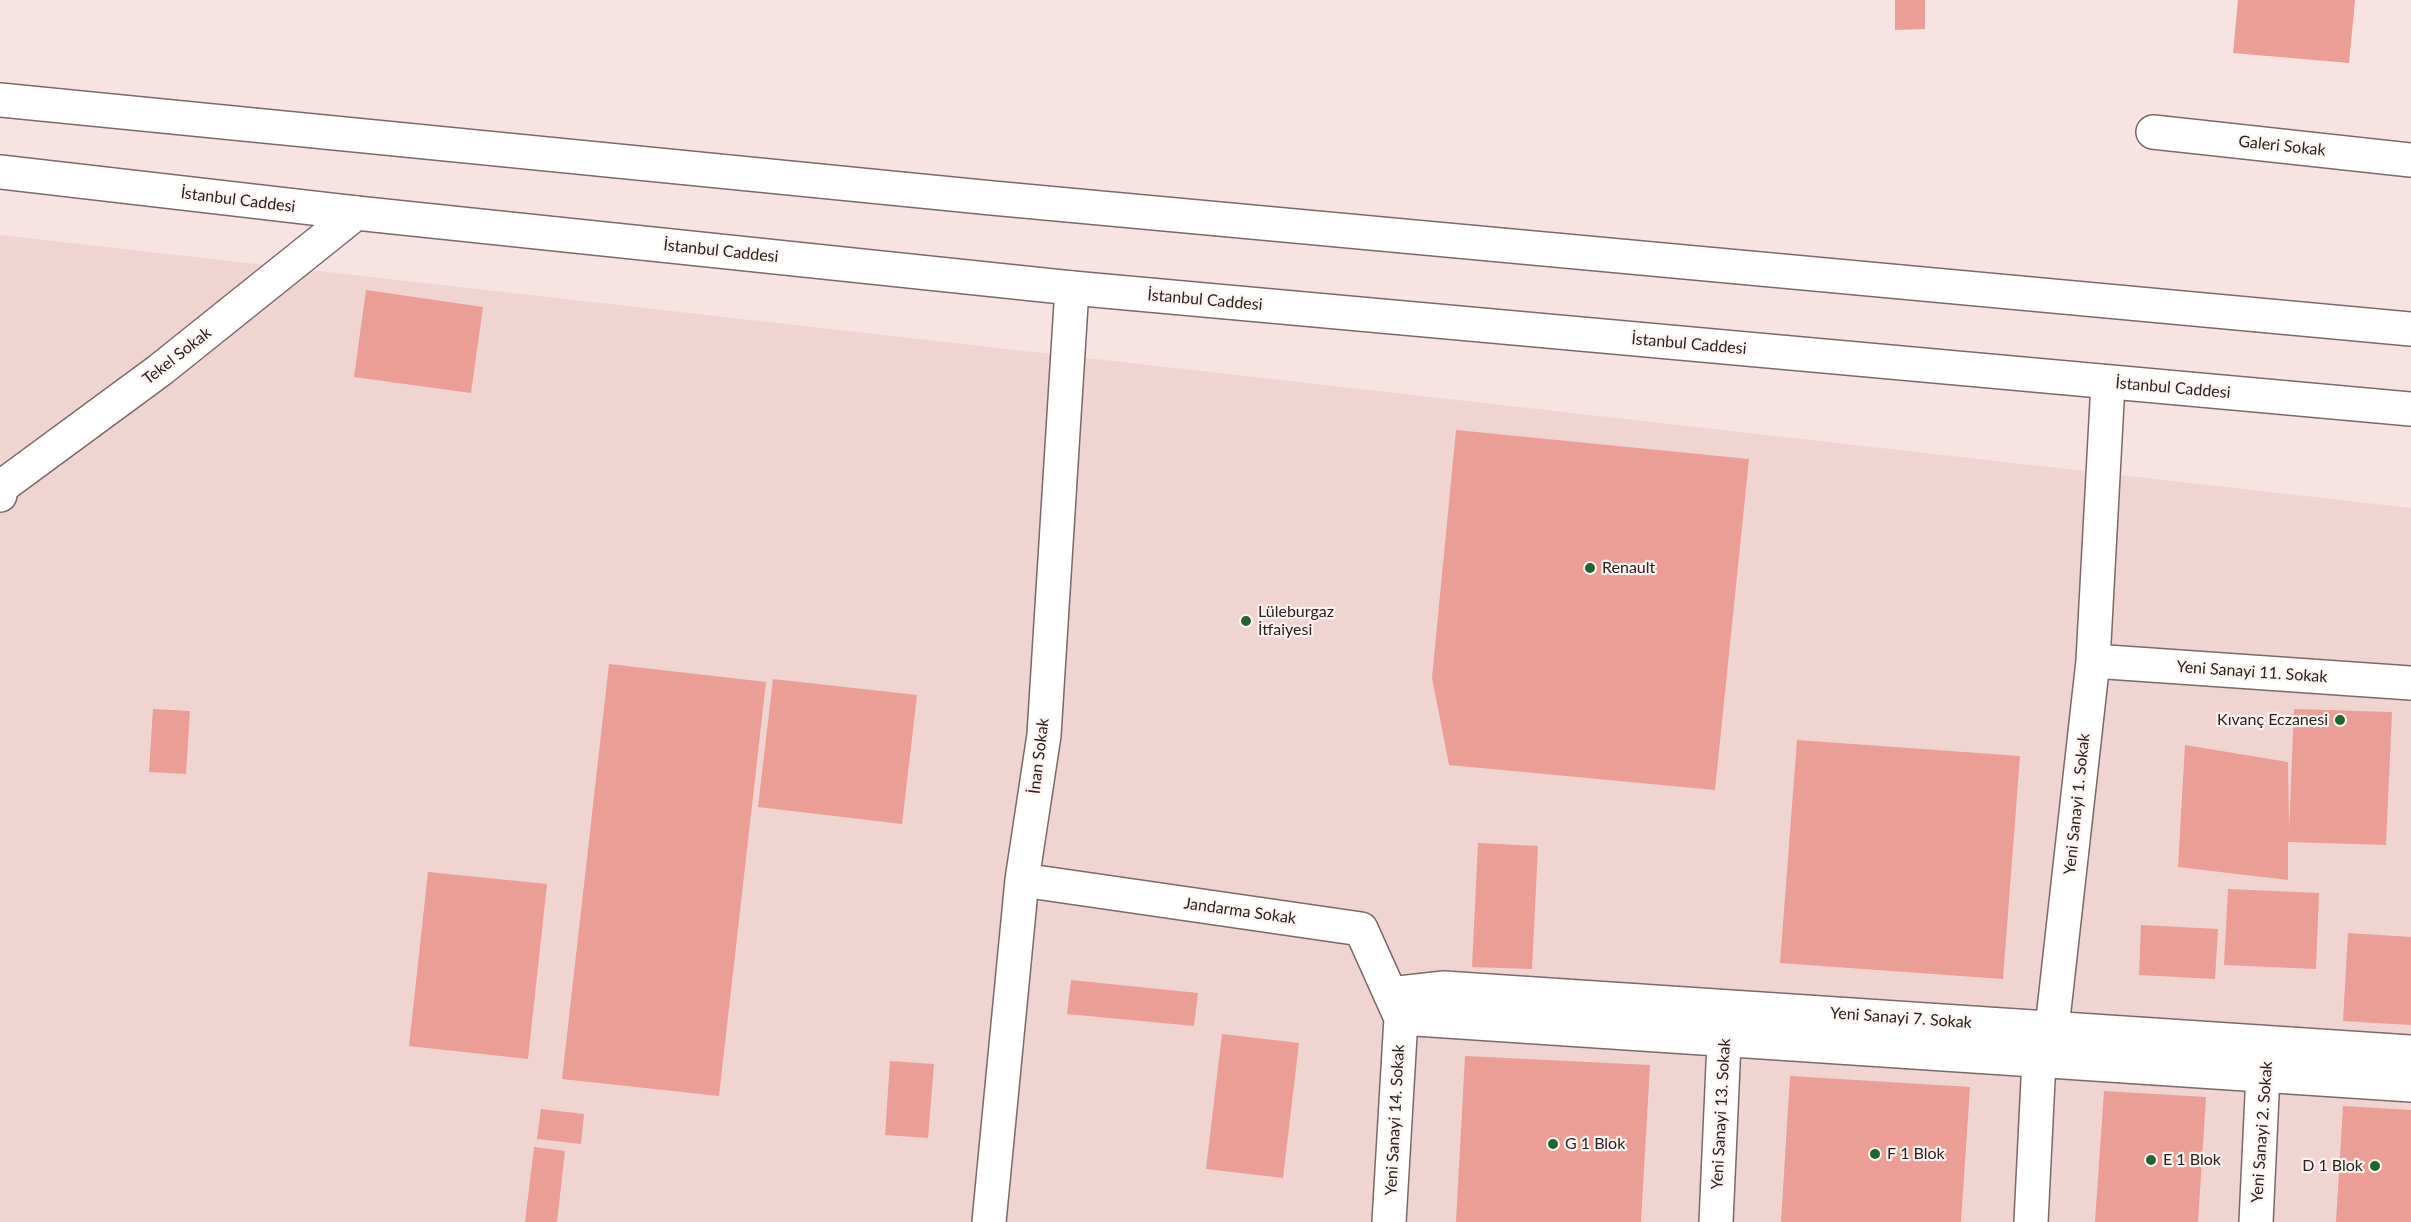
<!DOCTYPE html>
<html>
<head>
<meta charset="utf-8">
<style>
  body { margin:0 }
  canvas { display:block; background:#f7e3e1 }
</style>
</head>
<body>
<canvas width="2411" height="1222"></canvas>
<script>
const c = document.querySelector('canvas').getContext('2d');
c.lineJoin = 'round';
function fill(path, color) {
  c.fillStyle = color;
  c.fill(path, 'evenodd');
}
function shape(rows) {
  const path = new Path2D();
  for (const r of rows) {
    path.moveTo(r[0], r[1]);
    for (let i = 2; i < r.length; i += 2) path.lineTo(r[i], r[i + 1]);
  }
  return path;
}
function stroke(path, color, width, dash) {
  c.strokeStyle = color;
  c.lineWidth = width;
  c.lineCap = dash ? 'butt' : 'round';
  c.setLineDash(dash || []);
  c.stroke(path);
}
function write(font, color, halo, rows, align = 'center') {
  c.font = font + ' Lato,sans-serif';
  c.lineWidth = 4.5;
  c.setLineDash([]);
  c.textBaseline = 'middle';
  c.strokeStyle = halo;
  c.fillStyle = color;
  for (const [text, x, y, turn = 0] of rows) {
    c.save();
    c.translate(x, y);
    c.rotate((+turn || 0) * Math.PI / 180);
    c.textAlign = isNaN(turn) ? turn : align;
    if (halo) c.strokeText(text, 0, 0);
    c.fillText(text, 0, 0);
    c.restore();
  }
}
const built = shape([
  [0,235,2411,508,2411,1222,0,1222]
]);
const building = shape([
  [1895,0,1925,0,1925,29,1895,30],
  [2238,0,2355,0,2349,63,2233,53],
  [366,290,483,307,471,393,354,377],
  [1456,430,1749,459,1715,790,1449,765,1432,678],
  [609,664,766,682,719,1096,562,1079],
  [773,679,917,695,902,824,758,807],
  [153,709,190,711,186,774,149,772],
  [2294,709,2392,712,2386,845,2288,842,2288,880,2178,867,2185,745,2288,762,2289,830],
  [1797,740,2020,756,2003,979,1780,963],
  [1478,843,1538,846,1532,969,1472,967],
  [428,872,547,884,528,1059,409,1046],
  [2228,889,2319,893,2316,969,2224,965],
  [2141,925,2218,929,2215,979,2139,975],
  [2348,933,2411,937,2411,1025,2343,1021],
  [1071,980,1198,993,1194,1026,1067,1014],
  [1222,1034,1299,1043,1283,1178,1206,1169],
  [1465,1056,1650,1065,1641,1222,1456,1222],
  [890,1061,934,1064,928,1138,885,1135],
  [1790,1076,1970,1087,1961,1222,1781,1222],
  [2104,1091,2206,1097,2198,1222,2095,1222],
  [2343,1106,2411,1110,2411,1222,2336,1222],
  [541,1109,584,1114,581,1144,537,1139],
  [534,1147,565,1151,557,1222,525,1222]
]);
const minor = shape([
  [2153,132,2411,160],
  [0,495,1,487,160,370,356,213],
  [2093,661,2411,683],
  [1022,880,1361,929,1401,1018,1389,1222],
  [1390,994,1444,988,2411,1052],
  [1401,1018,2411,1085],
  [989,1222,1022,880,1044,735,1072,288],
  [1716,1222,1725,1020],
  [2031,1222,2039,1060,2052,1028,2093,661,2108,383],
  [2256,1222,2263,1074,2267,1053]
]);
const highway = shape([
  [0,100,992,198,2411,329],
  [0,172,356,213,1072,288,2411,409]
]);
const markers = [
  [1590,568,6,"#206531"],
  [1246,621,6,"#206531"],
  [2340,720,6,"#206531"],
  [1553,1144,6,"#206531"],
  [1875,1154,6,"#206531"],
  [2151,1160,6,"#206531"],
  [2375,1166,6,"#206531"]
];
const streetNames = [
  ["Galeri Sokak",2282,146,6],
  ["İstanbul Caddesi",238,200,7],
  ["İstanbul Caddesi",721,251,6],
  ["İstanbul Caddesi",1205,300,5],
  ["İstanbul Caddesi",1689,344,5],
  ["Tekel Sokak",177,356,-38],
  ["İstanbul Caddesi",2173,388,5],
  ["Yeni Sanayi 11. Sokak",2252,672,4],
  ["İnan Sokak",1039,756,-83],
  ["Yeni Sanayi 1. Sokak",2077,804,-84],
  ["Jandarma Sokak",1240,911,8],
  ["Yeni Sanayi 7. Sokak",1901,1018,4],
  ["Yeni Sanayi 13. Sokak",1721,1114,-87],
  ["Yeni Sanayi 14. Sokak",1395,1120,-87],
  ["Yeni Sanayi 2. Sokak",2262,1132,-86]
];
const poiNames = [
  ["Renault",1602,568],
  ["Lüleburgaz",1258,612],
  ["İtfaiyesi",1258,630],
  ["Kıvanç Eczanesi",2328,720,"right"],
  ["G 1 Blok",1565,1144],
  ["F 1 Blok",1887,1154],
  ["E 1 Blok",2163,1160],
  ["D 1 Blok",2363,1166,"right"]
];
fill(built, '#f0d4d1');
fill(building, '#eb9e95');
stroke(minor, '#7a6967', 36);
stroke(highway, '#7a6967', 36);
stroke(minor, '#fff', 33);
stroke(highway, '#fff', 33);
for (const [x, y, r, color] of markers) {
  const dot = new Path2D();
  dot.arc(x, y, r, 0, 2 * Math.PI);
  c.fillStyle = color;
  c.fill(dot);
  stroke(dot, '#fff3f1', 2);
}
write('16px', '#292221', '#fff3f1', streetNames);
write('16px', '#292221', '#fff3f1', poiNames, 'left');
</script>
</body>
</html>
